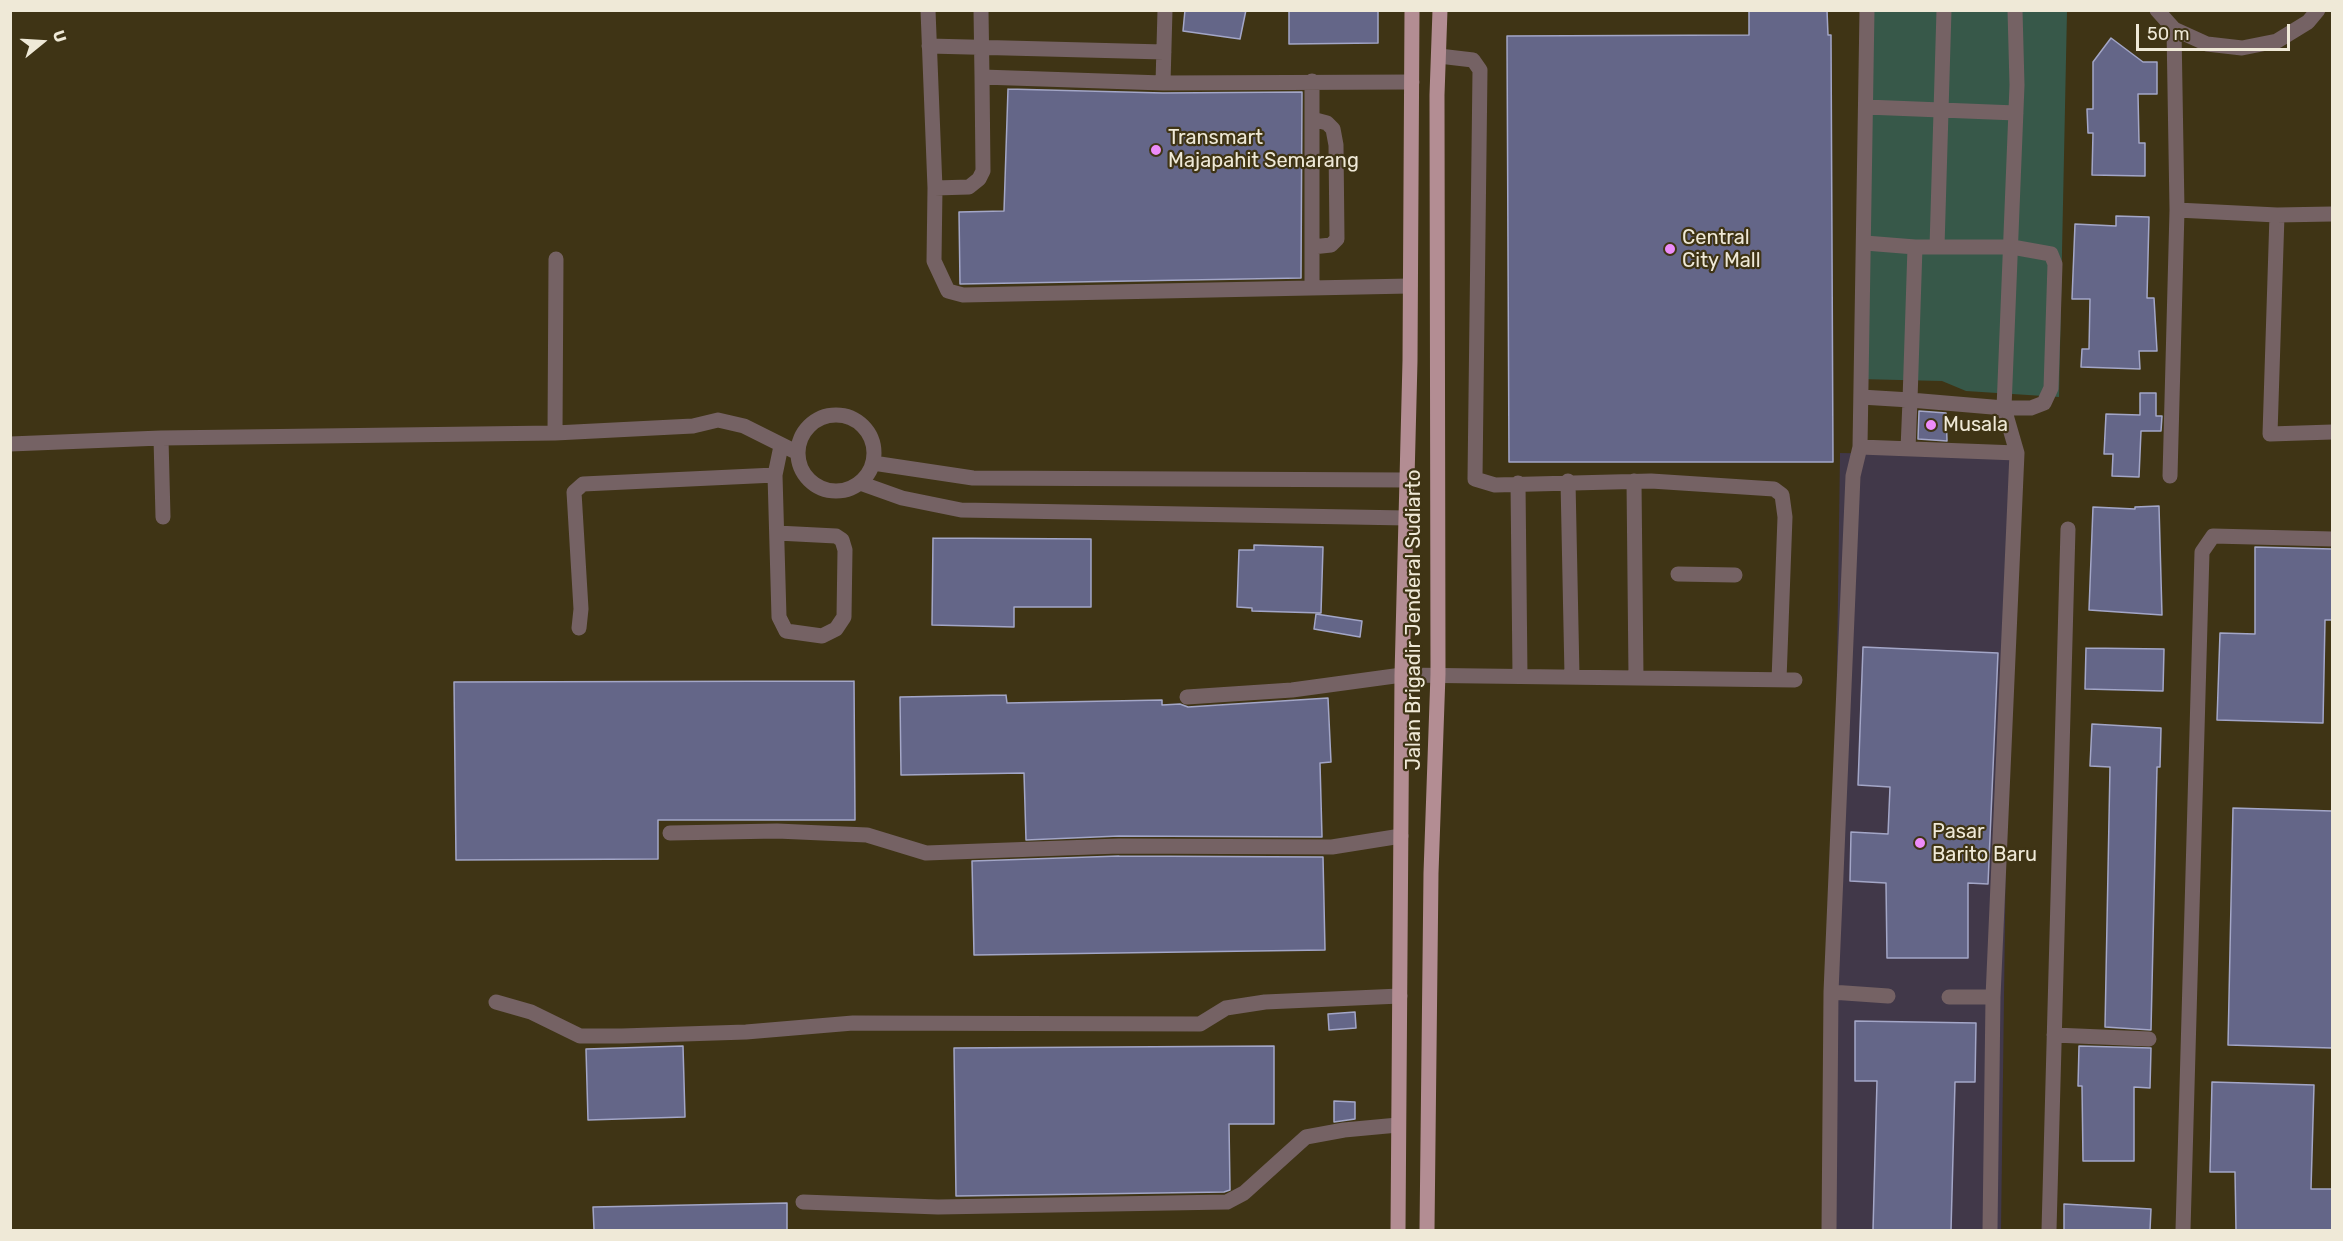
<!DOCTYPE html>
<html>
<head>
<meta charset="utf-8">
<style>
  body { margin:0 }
  #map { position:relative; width:2343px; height:1241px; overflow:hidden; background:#3f3415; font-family:Rubik,sans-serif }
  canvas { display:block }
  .frame { position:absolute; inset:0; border:12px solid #efe9d7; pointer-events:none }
  .north { position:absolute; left:12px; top:12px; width:60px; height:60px; -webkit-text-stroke:4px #3f3415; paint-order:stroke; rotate:72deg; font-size:16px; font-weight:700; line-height:24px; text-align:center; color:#efe9d7 }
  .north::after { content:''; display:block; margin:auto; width:21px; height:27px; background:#efe9d7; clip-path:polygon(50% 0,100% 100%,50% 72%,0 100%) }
  .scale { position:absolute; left:2136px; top:24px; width:154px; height:27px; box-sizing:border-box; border:3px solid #efe9d7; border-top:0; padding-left:8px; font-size:18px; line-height:21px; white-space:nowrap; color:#efe9d7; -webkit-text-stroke:4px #3f3415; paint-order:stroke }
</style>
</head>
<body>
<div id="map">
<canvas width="2343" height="1241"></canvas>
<div class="frame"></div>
<div class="north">U</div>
<div class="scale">50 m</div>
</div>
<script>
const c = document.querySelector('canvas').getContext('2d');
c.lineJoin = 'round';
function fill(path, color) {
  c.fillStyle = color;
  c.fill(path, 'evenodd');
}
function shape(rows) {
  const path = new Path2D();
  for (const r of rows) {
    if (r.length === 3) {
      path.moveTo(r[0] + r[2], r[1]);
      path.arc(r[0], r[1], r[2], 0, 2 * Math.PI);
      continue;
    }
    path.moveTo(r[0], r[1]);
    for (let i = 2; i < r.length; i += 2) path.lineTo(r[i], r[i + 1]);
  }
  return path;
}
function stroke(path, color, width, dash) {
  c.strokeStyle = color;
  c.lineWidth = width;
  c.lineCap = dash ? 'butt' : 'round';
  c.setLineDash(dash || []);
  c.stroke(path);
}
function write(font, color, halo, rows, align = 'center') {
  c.font = font + ' Rubik,sans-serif';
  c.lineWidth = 4.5;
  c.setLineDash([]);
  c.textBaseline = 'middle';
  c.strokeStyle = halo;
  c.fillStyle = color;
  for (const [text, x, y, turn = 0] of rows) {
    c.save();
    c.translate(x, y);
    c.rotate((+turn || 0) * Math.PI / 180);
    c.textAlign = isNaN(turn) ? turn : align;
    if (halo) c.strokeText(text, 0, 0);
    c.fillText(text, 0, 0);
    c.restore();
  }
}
const commercial = shape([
  [1840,453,2011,456,2001,1230,1829,1230]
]);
const green = shape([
  [1861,11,2067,11,2059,397,1966,391,1942,381,1858,379]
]);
const building = shape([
  [1185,10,1246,10,1240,39,1183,31,1185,10],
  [1289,10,1378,10,1378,43,1289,44,1289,10],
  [1808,10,1827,10,1828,35,1831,35,1833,462,1509,462,1507,36,1749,35,1749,11,1808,10],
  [2111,38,2143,62,2157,62,2157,94,2138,94,2139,143,2145,143,2145,176,2092,175,2093,133,2088,133,2087,109,2093,109,2093,62,2111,38],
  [1008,89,1163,93,1302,92,1301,278,960,284,959,212,1004,211,1008,89],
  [2116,216,2149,217,2147,298,2154,298,2157,351,2139,351,2140,369,2081,367,2082,349,2089,349,2090,299,2072,299,2075,224,2116,226,2116,216],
  [2140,393,2156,393,2156,416,2162,416,2161,431,2141,431,2139,477,2112,476,2113,454,2104,454,2106,414,2140,415,2140,393],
  [1919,411,1946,413,1947,441,1918,439,1919,411],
  [2159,506,2162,615,2089,610,2093,507,2135,509,2135,507,2159,506],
  [933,538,1091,539,1091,607,1014,607,1014,627,932,625,933,538],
  [1254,545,1323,547,1321,613,1252,611,1252,608,1237,607,1239,550,1254,550,1254,545],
  [2255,547,2332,549,2332,620,2325,620,2323,723,2217,720,2220,633,2255,634,2255,547],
  [1316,614,1362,621,1360,637,1314,629,1316,614],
  [1863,647,1998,653,1988,884,1968,883,1968,958,1887,958,1886,883,1850,881,1851,832,1888,834,1890,787,1858,785,1863,647],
  [2086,648,2164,649,2163,691,2085,689,2086,648],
  [854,681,855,820,658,820,658,859,456,860,454,682,854,681],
  [1006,695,1007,703,1162,700,1162,705,1180,704,1188,707,1328,698,1331,762,1320,763,1322,837,1119,836,1026,840,1024,773,901,775,900,697,1006,695],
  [2092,724,2161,728,2160,767,2157,767,2151,1030,2105,1027,2110,767,2090,766,2092,724],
  [2233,808,2332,811,2332,1048,2228,1045,2233,808],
  [1119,856,1323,857,1325,950,974,955,972,861,1119,856],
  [1355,1012,1356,1028,1329,1030,1328,1014,1355,1012],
  [1855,1021,1976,1023,1975,1082,1955,1082,1951,1230,1873,1230,1877,1081,1855,1081,1855,1021],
  [683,1046,685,1117,588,1120,586,1049,683,1046],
  [1274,1046,1274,1124,1229,1124,1230,1190,1224,1192,956,1196,954,1048,1274,1046],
  [2079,1046,2151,1048,2150,1088,2134,1087,2134,1161,2083,1161,2082,1086,2078,1086,2079,1046],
  [2212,1082,2314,1085,2311,1189,2332,1189,2332,1230,2236,1230,2235,1172,2210,1172,2212,1082],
  [1334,1101,1355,1102,1355,1119,1334,1122,1334,1101],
  [787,1203,787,1230,594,1230,593,1207,787,1203],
  [2064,1204,2151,1209,2150,1230,2064,1230,2064,1204]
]);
const minor = shape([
  [928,10,935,188,934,261,948,291,963,295,1410,286],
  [981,10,982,77],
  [2157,10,2174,29,2207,44,2242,48,2277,41,2308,22,2318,10],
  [929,46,1164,52],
  [1439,56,1473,60,1480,70,1475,479,1495,485,1651,481,1774,489,1782,495,1785,517,1779,680],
  [1163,83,1165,10],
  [1866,107,2016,113],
  [1312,119,1327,123,1333,129,1336,145,1337,239,1331,245,1312,247,1312,81],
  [935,188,969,187,979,179,983,171,982,77,1163,83,1412,82],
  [2177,210,2277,215,2270,434,2332,432],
  [2277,215,2332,214],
  [1865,243,1915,247],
  [1312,247,1312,286],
  [1915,247,2012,247,2051,254,2055,264,2051,388,2044,403,2031,408,2004,408,1910,400,1915,247],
  [1937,247,1944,10],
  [1861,397,1910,400,1908,449],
  [836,453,38],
  [555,433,556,259],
  [161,438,163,517],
  [10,444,161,438,555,433,693,426,718,420,744,426,798,453],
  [1860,447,1867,10],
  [873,463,973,478,1407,480],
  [775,475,779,617,786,631,822,636,836,629,844,617,845,550,842,540,836,536,777,533],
  [2170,476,2177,210,2174,29],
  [1568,481,1572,676],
  [1634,481,1636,677],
  [860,483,902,498,961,510,1407,518],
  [1518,483,1520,676],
  [1678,574,1735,575],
  [579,628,581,609,574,492,583,484,775,475,781,446],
  [1187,697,1292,690,1402,675,1795,680],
  [670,833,777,831,867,835,926,853,1119,846,1332,847,1401,836],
  [1831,992,1888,996],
  [1949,997,1993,997],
  [496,1002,531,1012,580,1036,622,1036,746,1032,853,1023,1200,1024,1226,1008,1265,1002,1400,996],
  [2054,1035,2149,1039],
  [803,1202,938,1207,1227,1202,1244,1193,1306,1137,1344,1130,1398,1125],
  [1829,1230,1831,992,1853,476,1860,447,2017,453],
  [1990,1230,1993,997,2017,453,2004,408,2017,85,2015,10],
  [2049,1230,2068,529],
  [2183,1230,2202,552,2213,536,2332,539]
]);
const major = shape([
  [1398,1230,1402,675,1410,361,1412,10],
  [1427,1230,1431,873,1438,674,1437,95,1440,10]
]);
const markers = [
  [1156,150,6,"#ed8cf9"],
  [1670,249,6,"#ed8cf9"],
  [1931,425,6,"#ed8cf9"],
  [1920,843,6,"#ed8cf9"]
];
const poiNames = [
  ["Transmart",1168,138],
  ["Majapahit Semarang",1168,161],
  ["Central",1682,238],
  ["City Mall",1682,261],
  ["Musala",1943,425],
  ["Pasar",1932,832],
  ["Barito Baru",1932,855]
];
const streetNames = [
  ["Jalan Brigadir Jenderal Sudiarto",1414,620,-90]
];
fill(commercial, '#413849');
fill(green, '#375849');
fill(building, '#646688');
stroke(building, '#a3a6c7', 1.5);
stroke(minor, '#756264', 15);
stroke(major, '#b38d93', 15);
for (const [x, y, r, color] of markers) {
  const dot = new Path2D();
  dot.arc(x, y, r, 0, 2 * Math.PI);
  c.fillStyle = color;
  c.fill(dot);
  stroke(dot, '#3f3415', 2);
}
write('20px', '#efe9d7', '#3f3415', poiNames, 'left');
write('20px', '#efe9d7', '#3f3415', streetNames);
</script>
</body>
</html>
